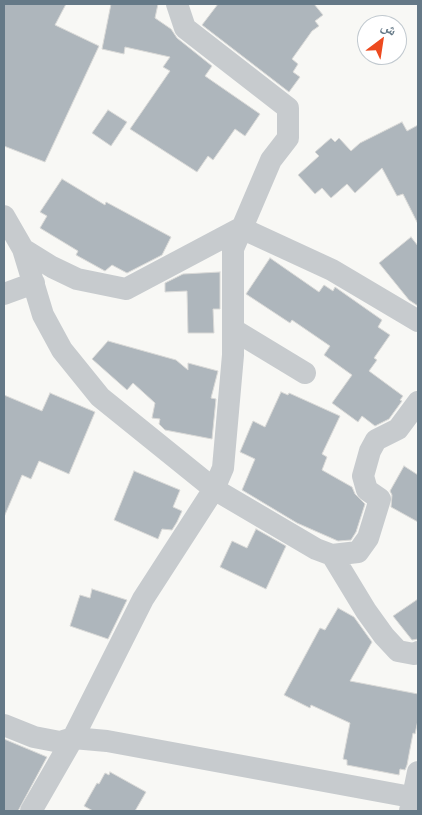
<!DOCTYPE html>
<html>
<head>
<meta charset="utf-8">
<style>
	body { margin:0 }
	#map { position:relative; width:422px; height:815px; overflow:hidden; background:#f8f8f5; font-family:"Archivo Narrow","Noto Naskh Arabic",sans-serif }
	canvas { display:block }
	.frame { position:absolute; inset:0; border:5px solid #657987; pointer-events:none }
	.north { position:absolute; left:357px; top:15px; width:50px; height:50px; box-sizing:border-box; background:#fff; border:1px solid #c1c9cf; border-radius:50%; rotate:31deg; font-size:14px; font-weight:700; line-height:20px; text-align:center; color:#657987 }
	.north::after { content:''; display:block; margin:auto; width:18px; height:22px; background:#ed4a1f; clip-path:polygon(50% 0,100% 100%,50% 72%,0 100%) }
</style>
</head>
<body>
<div id="map">
<canvas width="422" height="815"></canvas>
<div class="frame"></div>
<div class="north">ش</div>
</div>
<script>
const ctx = document.querySelector('canvas').getContext('2d');
ctx.lineJoin = 'round';
function paint(path, color) { ctx.fillStyle = color; ctx.fill(path, 'evenodd'); }
const shape = rows => new Path2D(rows.map(r => 'M' + r).join(''));
function stroke(path, color, width, dash) { ctx.strokeStyle = color; ctx.lineWidth = width; ctx.lineCap = dash ? 'butt' : 'round'; ctx.setLineDash(dash || []); ctx.stroke(path); }
const building = shape([
	[4,4,66,4,55,25,99,46,45,162,4,146,4,4],
	[111,4,158,4,155,18,171,29,177,38,212,66,205,76,260,114,245,136,235,129,213,160,208,156,197,172,130,129,170,71,163,67,170,57,125,47,124,54,102,49,111,4],
	[218,4,314,4,323,15,315,21,319,26,312,31,292,59,298,64,293,72,300,77,289,92,202,25,218,4],
	[108,110,127,122,111,146,92,133,108,110],
	[402,122,407,131,418,125,418,224,403,194,397,196,382,168,355,193,347,184,331,198,322,188,315,194,298,175,319,156,315,152,331,138,335,142,339,138,351,151,360,143,402,122],
	[62,179,105,205,106,202,171,237,162,255,127,273,112,265,105,271,76,255,78,251,40,228,47,216,40,212,62,179],
	[411,237,418,246,418,306,409,300,379,263,411,237],
	[270,258,319,292,324,285,333,291,335,287,382,320,378,327,390,335,374,358,377,360,369,371,403,396,400,400,402,401,389,419,375,426,362,416,358,422,332,403,352,375,324,355,330,346,292,320,290,323,246,294,270,258],
	[220,272,220,309,213,309,214,333,188,333,187,291,165,292,165,283,183,274,220,272],
	[108,341,176,360,188,370,188,363,218,371,211,398,216,399,212,439,165,430,159,424,160,419,152,418,155,403,133,383,127,390,92,359,108,341],
	[281,392,288,395,289,393,340,416,322,454,327,457,322,470,352,487,355,494,365,504,356,532,351,540,338,541,297,523,242,490,255,459,240,452,253,421,265,427,281,392],
	[50,393,95,412,69,474,39,461,31,479,22,475,4,517,4,395,42,411,50,393],
	[404,466,418,475,418,522,391,507,392,495,390,491,404,466],
	[134,471,180,490,173,507,182,511,177,522,172,530,162,529,158,539,114,520,134,471],
	[256,529,286,546,266,589,220,567,232,541,247,548,256,529],
	[92,589,127,600,108,639,70,626,80,595,90,598,92,589],
	[418,599,418,639,412,640,393,616,418,599],
	[338,608,354,617,372,642,350,681,418,694,418,720,415,734,413,733,407,765,405,770,400,769,399,775,347,765,347,760,343,759,350,723,311,705,310,708,284,695,320,628,325,630,338,608],
	[4,739,47,757,18,811,4,811,4,739],
	[110,772,146,792,135,811,93,811,84,806,97,783,99,784,105,773,109,775,110,772]
]);
paint(building, '#aeb6bc');
stroke(building, '#d9d9d7', 1);
stroke(shape([
	[4,216,23,249,43,315,62,350,100,397,214,489,316,549,332,555,366,611,384,636,398,651,414,654,418,652],
	[241,228,332,270,418,321],
	[23,249,52,267,77,279,126,289,241,228],
	[4,294,34,283],
	[234,330,305,373],
	[332,555,358,552,368,538,380,499,367,490,363,476,370,451,376,440,398,429,418,402],
	[4,725,34,737,60,742,73,738,107,741,411,797],
	[31,811,73,738,143,599,214,489,223,468,233,355,233,249,271,160,288,138,288,108,185,28,177,4],
	[410,811,418,772]
]), '#c7cbce', 22);
</script>
</body>
</html>
